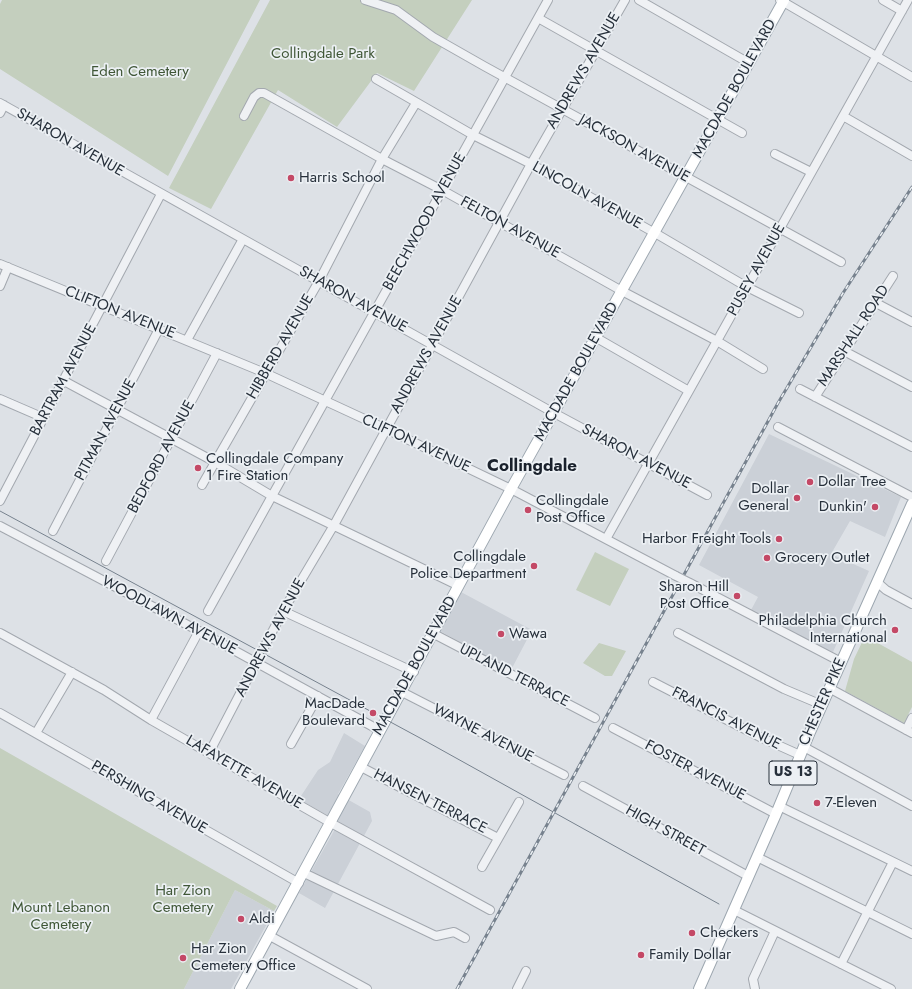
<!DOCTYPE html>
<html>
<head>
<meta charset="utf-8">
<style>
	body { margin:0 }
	canvas { display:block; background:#dde1e6 }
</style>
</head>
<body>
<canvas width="912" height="989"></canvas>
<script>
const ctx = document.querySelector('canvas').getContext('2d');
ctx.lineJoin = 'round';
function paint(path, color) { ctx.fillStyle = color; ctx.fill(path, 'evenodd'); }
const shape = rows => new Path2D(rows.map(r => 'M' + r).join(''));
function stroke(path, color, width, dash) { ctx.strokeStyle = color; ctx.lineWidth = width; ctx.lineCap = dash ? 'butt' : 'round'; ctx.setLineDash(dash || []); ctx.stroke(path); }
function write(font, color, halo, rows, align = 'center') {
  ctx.font = font + ' Jost,sans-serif'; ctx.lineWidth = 3.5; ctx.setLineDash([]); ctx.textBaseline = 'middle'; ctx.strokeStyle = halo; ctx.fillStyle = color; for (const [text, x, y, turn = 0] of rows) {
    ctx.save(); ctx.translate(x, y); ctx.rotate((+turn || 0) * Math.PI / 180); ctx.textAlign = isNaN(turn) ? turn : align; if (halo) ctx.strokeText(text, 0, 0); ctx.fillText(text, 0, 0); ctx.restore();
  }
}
paint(shape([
	[769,434,901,497,885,537,850,521,831,554,869,571,833,652,798,636,751,610,758,597,699,565],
	[461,592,532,630,511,670,440,631],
	[344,733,365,746,338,794,370,812,372,821,325,908,299,893,339,822,299,799,318,770,330,762],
	[235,890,274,911,231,989,184,989]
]), '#cbd0d7');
paint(shape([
	[2,0,260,0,168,176,0,69,0,4],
	[270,0,472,0,414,91,377,73,337,127,278,90,211,209,169,188],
	[595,552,629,569,610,606,576,590],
	[865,636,912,662,912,707,904,723,845,691,854,659],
	[599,643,626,651,612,676,605,676,583,663],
	[0,748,277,906,274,911,235,890,184,989,0,989]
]), '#c4cfbe');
const minor = shape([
	[365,0,396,10,433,37,484,66,841,262],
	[639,0,749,63],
	[780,0,912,77],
	[883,0,902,11],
	[538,18,742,133],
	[376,79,473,135,531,164,655,233,747,287,799,313],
	[0,103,554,413,707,495],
	[0,113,4,105],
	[244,116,254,97,259,93,264,93,382,159,442,190,622,291,717,341,763,369],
	[843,116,912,156],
	[775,154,811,172],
	[0,264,265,373,386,429,511,489,676,576],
	[0,286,8,267],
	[876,303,912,322],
	[595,337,689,391],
	[187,340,243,239],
	[844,351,912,387],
	[64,381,215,462,272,496,459,586],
	[800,389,912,447],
	[815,397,893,276],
	[0,399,44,418],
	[778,427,912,497],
	[202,485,319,281,382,159,416,103],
	[0,501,161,194],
	[0,526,199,631,379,730],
	[53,531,159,329],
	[606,539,908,0],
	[106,561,217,353],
	[877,582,886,590,912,604],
	[690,583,841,662],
	[208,611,548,0],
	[283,611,414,672],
	[0,633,104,690,151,720,331,823,490,910],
	[678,633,784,689,822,705],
	[434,634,595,718],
	[653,682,762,738,800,755],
	[829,688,912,733],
	[402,692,564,775],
	[0,713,299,883],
	[151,720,199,631],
	[613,728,776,814],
	[906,730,912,718],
	[36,733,72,672],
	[291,744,318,696],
	[804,747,912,806],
	[209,753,283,611,334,525,531,164,625,0],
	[361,767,498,838],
	[583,786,748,876],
	[779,806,912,871],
	[757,857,912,934],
	[482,867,519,802],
	[304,873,436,936,454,932,465,938],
	[734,910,891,989],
	[270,936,367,989],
	[841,964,893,862],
	[517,989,526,971],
	[755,989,753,979,775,931]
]);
const major = shape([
	[240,989,511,489,784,0],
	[699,989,776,814,810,732,912,504]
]);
stroke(minor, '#a3a8af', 10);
stroke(major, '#9da7b0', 12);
stroke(minor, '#eff1f4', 8);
stroke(major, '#fff', 10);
stroke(shape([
	[0,511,420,738,719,904]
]), '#77828e', 1);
const rail = shape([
	[457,989,778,403,843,293,912,187]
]);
stroke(rail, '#77828e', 3);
stroke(rail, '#ecf0f4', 1.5, [4.5]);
const minorBridge = shape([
	[676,576,690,583]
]);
stroke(minorBridge, '#a3a8af', 10, []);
stroke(minorBridge, '#eff1f4', 8);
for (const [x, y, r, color] of [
	[291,178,4,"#c44966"],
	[198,468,4,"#c44966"],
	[810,482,4,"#c44966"],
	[797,498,4,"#c44966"],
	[875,507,4,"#c44966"],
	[528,510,4,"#c44966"],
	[779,539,4,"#c44966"],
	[767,558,4,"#c44966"],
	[534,566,4,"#c44966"],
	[737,596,4,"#c44966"],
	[895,630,4,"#c44966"],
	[501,634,4,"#c44966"],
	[373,713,4,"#c44966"],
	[817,803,4,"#c44966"],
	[241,919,4,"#c44966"],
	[692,933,4,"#c44966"],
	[641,955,4,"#c44966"],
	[183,958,4,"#c44966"]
]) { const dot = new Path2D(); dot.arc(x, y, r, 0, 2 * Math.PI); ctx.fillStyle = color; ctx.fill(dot); stroke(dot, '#ecf0f4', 1.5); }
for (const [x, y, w] of [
	[793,773,48]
]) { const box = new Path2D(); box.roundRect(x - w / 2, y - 12, w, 24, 3); ctx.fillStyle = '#ecf0f4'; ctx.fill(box); stroke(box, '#27303b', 1); }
write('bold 14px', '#27303b', null, [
	["US 13",793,773]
]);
write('15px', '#3f5636', '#ecf0f4', [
	["Collingdale Park",323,54],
	["Eden Cemetery",140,72],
	["Har Zion",183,891],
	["Cemetery",183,908],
	["Mount Lebanon",61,908],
	["Cemetery",61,925]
]);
write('15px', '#27303b', '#ecf0f4', [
	["ANDREWS AVENUE",584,71,-60],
	["MACDADE BOULEVARD",735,89,-61],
	["SHARON AVENUE",70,143,30],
	["JACKSON AVENUE",634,149,29],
	["LINCOLN AVENUE",587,196,29],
	["BEECHWOOD AVENUE",425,222,-61],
	["FELTON AVENUE",510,228,29],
	["PUSEY AVENUE",757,270,-61],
	["SHARON AVENUE",353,300,29],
	["CLIFTON AVENUE",120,313,22],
	["MARSHALL ROAD",854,336,-57],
	["HIBBERD AVENUE",281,347,-60],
	["ANDREWS AVENUE",427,355,-61],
	["MACDADE BOULEVARD",577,372,-61],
	["BARTRAM AVENUE",64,380,-62],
	["PITMAN AVENUE",106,430,-62],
	["CLIFTON AVENUE",416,444,25],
	["BEDFORD AVENUE",162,457,-62],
	["SHARON AVENUE",636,457,28],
	["WOODLAWN AVENUE",169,616,28],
	["ANDREWS AVENUE",271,638,-62],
	["MACDADE BOULEVARD",415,666,-61],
	["UPLAND TERRACE",514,676,27],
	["CHESTER PIKE",823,702,-66],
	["FRANCIS AVENUE",726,719,27],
	["WAYNE AVENUE",483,734,27],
	["FOSTER AVENUE",695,771,28],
	["LAFAYETTE AVENUE",244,773,30],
	["PERSHING AVENUE",149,798,30],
	["HANSEN TERRACE",430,802,27],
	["HIGH STREET",665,831,29]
]);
write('15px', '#27303b', '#ecf0f4', [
	["Harris School",299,178],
	["Collingdale Company",206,459],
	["1 Fire Station",206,476],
	["Dollar Tree",818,482],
	["Dollar",789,489,"right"],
	["General",789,506,"right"],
	["Collingdale",536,501],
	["Post Office",536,518],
	["Dunkin'",867,507,"right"],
	["Harbor Freight Tools",771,539,"right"],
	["Collingdale",526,557,"right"],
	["Police Department",526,574,"right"],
	["Grocery Outlet",775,558],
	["Sharon Hill",729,587,"right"],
	["Post Office",729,604,"right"],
	["Philadelphia Church",887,621,"right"],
	["International",887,638,"right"],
	["Wawa",509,634],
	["MacDade",365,704,"right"],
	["Boulevard",365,721,"right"],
	["7-Eleven",825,803],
	["Aldi",249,919],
	["Checkers",700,933],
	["Har Zion",191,949],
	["Cemetery Office",191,966],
	["Family Dollar",649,955]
], 'left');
write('bold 17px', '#1a212c', '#ecf0f4', [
	["Collingdale",532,467]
]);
</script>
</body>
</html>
